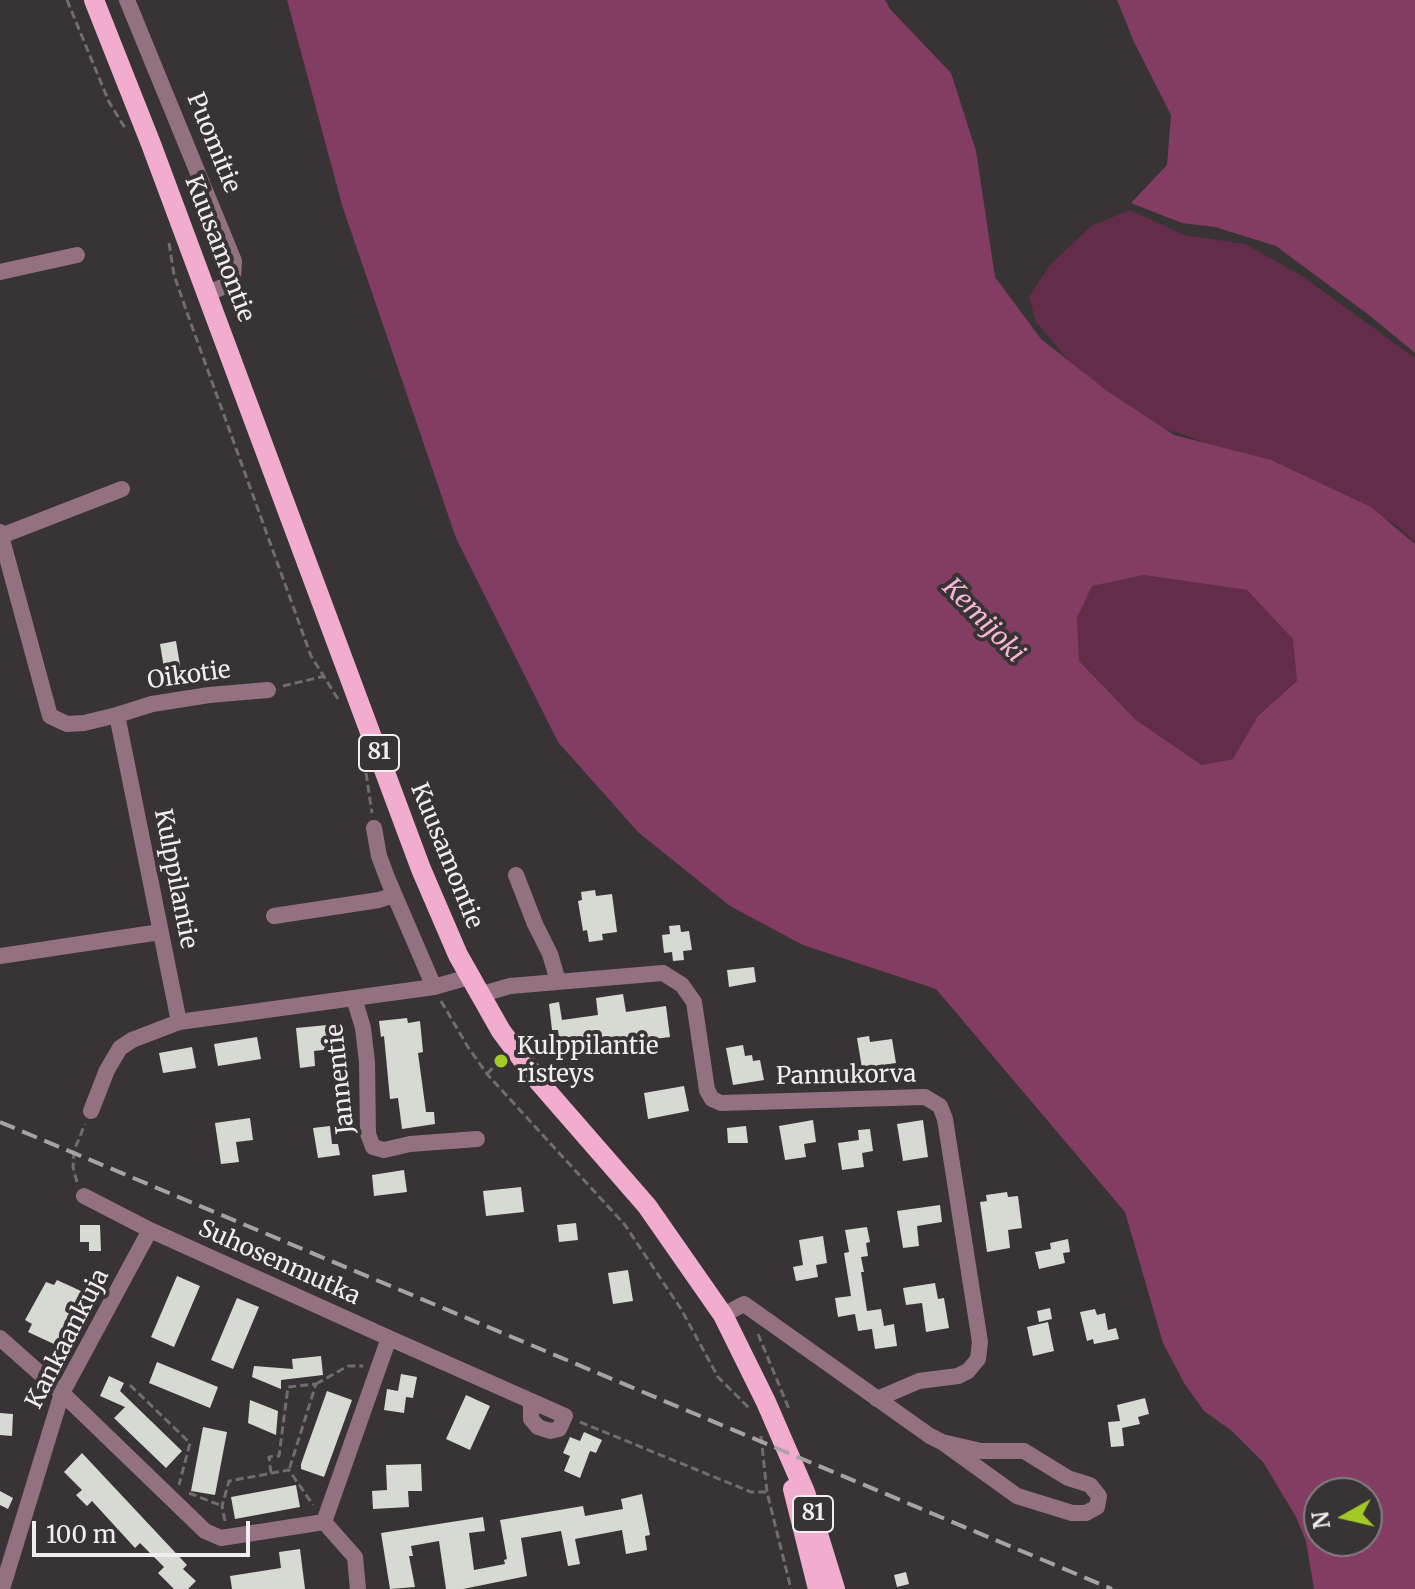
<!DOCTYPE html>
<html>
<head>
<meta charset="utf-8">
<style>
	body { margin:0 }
	#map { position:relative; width:1415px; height:1589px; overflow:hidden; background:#383335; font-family:Merriweather,serif }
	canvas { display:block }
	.north { position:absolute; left:1303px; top:1477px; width:80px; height:80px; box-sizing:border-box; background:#383335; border:2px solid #827e80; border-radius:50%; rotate:262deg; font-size:22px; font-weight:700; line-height:32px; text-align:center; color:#f2eef0 }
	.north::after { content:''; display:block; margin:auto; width:28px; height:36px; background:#a3c927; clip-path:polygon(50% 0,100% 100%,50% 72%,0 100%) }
	.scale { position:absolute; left:32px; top:1521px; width:218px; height:36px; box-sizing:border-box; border:4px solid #f2eef0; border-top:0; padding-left:10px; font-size:24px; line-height:28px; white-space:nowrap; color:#f2eef0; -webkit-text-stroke:6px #383335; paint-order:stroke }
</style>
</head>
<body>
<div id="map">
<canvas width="1415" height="1589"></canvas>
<div class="north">N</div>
<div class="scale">100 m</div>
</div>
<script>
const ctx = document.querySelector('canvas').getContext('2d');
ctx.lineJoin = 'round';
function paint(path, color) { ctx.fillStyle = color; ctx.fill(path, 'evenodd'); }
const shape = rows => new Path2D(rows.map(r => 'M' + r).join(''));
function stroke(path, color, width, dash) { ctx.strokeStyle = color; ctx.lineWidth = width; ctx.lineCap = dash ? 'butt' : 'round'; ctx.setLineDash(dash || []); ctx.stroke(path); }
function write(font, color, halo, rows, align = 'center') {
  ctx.font = font + ' Merriweather,serif'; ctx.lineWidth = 8; ctx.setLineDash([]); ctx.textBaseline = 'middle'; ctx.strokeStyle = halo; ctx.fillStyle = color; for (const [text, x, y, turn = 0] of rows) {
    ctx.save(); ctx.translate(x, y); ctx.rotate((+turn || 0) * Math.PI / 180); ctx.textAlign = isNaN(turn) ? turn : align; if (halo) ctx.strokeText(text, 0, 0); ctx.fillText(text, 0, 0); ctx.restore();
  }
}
paint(shape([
	[1130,210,1184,235,1245,244,1302,276,1415,358,1415,542,1396,525,1330,488,1178,433,1129,419,1104,402,1036,322,1029,297,1049,266,1091,226],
	[1144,575,1247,590,1294,639,1297,681,1258,716,1233,759,1203,765,1136,720,1079,661,1077,618,1092,586]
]), '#632d4a');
paint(shape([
	[287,0,885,0,890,9,951,73,976,151,995,277,1041,339,1107,391,1174,435,1271,460,1371,507,1415,544,1415,1589,1314,1589,1306,1541,1296,1517,1263,1462,1232,1431,1204,1411,1184,1383,1163,1343,1125,1212,936,989,803,945,730,906,638,832,558,742,456,538,342,205],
	[1144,575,1247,590,1293,639,1297,681,1258,716,1233,759,1202,765,1136,720,1079,661,1077,618,1092,586],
	[1367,1493,1367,1541,1319,1541,1319,1493],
	[1117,0,1415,0,1415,353,1369,315,1276,246,1215,227,1182,223,1131,203,1167,165,1171,115,1134,42]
]), '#833d62');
paint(shape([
	[176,641,181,671,165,674,160,644],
	[595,890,596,896,612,894,617,932,602,934,603,940,589,942,587,930,583,931,578,901,582,900,581,892],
	[680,925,681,932,689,931,692,950,683,951,684,960,673,961,672,952,664,953,662,935,670,934,669,926],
	[754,967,756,982,729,987,727,970],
	[623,994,626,1012,666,1006,670,1037,561,1051,558,1030,552,1030,549,1004,559,1002,562,1020,598,1015,596,998],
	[407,1018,408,1023,420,1021,423,1052,418,1053,426,1112,434,1112,435,1124,402,1129,398,1098,390,1099,384,1036,381,1037,379,1021],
	[338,1024,341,1048,314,1051,315,1066,300,1068,296,1028],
	[869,1036,870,1042,892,1039,896,1063,862,1068,857,1038],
	[257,1037,261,1059,218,1066,214,1044],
	[743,1045,745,1056,752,1055,753,1061,760,1060,764,1080,733,1085,726,1048],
	[192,1047,196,1068,163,1073,159,1053],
	[684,1086,689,1111,648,1119,644,1093],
	[250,1118,253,1140,236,1142,239,1162,221,1164,215,1123],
	[813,1120,816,1142,804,1144,806,1157,785,1160,779,1126],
	[923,1120,928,1157,903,1161,897,1124],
	[330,1126,332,1144,338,1144,340,1155,318,1158,313,1128],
	[746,1126,748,1143,728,1143,727,1128],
	[870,1129,873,1151,862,1153,864,1167,842,1170,838,1143,859,1140,858,1130],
	[404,1170,407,1192,374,1196,372,1175],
	[521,1187,524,1212,486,1216,483,1191],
	[1007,1192,1008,1197,1018,1196,1022,1228,1008,1230,1010,1248,987,1252,980,1202,987,1201,986,1195],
	[940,1205,942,1222,917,1226,919,1246,903,1248,897,1211],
	[576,1223,578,1240,559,1242,557,1225],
	[80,1225,100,1225,101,1251,89,1251,89,1242,80,1242],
	[867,1227,870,1242,866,1243,868,1256,861,1257,864,1272,861,1272,867,1311,881,1309,884,1326,894,1324,897,1346,875,1349,872,1329,858,1331,855,1314,838,1317,835,1298,851,1296,844,1253,849,1252,845,1230],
	[823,1236,827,1263,816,1265,818,1277,796,1281,793,1267,803,1265,799,1240],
	[1068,1239,1070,1252,1063,1253,1065,1263,1039,1269,1035,1252,1051,1249,1050,1243],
	[628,1270,633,1301,613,1304,608,1273],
	[177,1276,200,1286,174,1347,151,1337],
	[57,1280,81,1291,56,1345,28,1332,32,1324,25,1320,46,1282,54,1285],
	[935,1283,938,1299,944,1298,949,1328,926,1332,922,1303,906,1305,903,1288],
	[237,1298,259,1307,233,1369,211,1360],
	[1050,1308,1052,1319,1039,1322,1037,1311],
	[1095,1309,1097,1315,1105,1313,1108,1330,1116,1328,1119,1339,1094,1344,1093,1339,1087,1341,1080,1312],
	[1048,1322,1054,1351,1033,1356,1027,1327],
	[321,1356,323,1375,281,1380,281,1389,252,1377,254,1366,293,1369,292,1359],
	[157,1362,218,1387,210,1408,149,1383],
	[401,1374,417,1377,413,1398,406,1397,404,1413,384,1410,387,1389,398,1391],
	[109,1376,124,1383,120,1391,182,1451,166,1468,114,1418,125,1407,100,1396],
	[327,1391,352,1400,324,1477,301,1469,301,1464],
	[466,1395,490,1406,470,1450,446,1439],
	[1145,1398,1149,1414,1138,1417,1140,1424,1122,1428,1124,1446,1111,1447,1108,1422,1120,1421,1117,1405],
	[250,1400,278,1411,276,1435,248,1423],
	[0,1413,13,1414,12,1436,0,1435],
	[203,1427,227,1432,215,1495,191,1491],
	[584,1432,602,1440,596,1453,590,1451,580,1478,564,1471,570,1456,563,1453,570,1437,580,1441],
	[82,1453,187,1565,183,1569,196,1581,188,1589,174,1589,158,1573,164,1567,140,1543,135,1548,92,1501,87,1506,76,1495,82,1490,64,1472],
	[421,1464,422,1491,408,1491,409,1507,373,1509,372,1491,387,1490,386,1465],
	[296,1485,300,1507,235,1519,231,1497],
	[0,1491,13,1498,8,1509,0,1505],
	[642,1494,650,1535,645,1536,647,1550,626,1554,622,1530,575,1539,580,1564,568,1566,561,1531,521,1538,527,1576,463,1589,446,1589,439,1541,411,1546,413,1556,409,1556,415,1587,390,1589,381,1533,483,1517,485,1531,469,1533,474,1570,505,1564,504,1560,507,1559,500,1520,583,1506,585,1516,623,1509,621,1499],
	[300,1549,305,1589,232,1589,230,1576,281,1568,279,1552],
	[906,1572,909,1584,897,1587,894,1575]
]), '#d7d9d3');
stroke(shape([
	[67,0,109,102,125,128],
	[169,243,174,275,190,321,311,656,338,699],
	[283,686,325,676],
	[366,773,372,813],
	[441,1001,468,1047,487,1074,625,1225,681,1309,718,1377,751,1410],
	[487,1074,500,1060],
	[77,1182,73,1167,74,1151,85,1124],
	[758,1334,789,1409],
	[316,1384,348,1366,363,1366],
	[130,1385,190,1443,179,1485],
	[580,1422,751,1492,767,1492],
	[761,1436,767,1492,791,1589],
	[271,1473,269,1457,279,1456,288,1387,316,1384,289,1470],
	[189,1493,222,1506],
	[225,1521,222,1506,229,1481,289,1470,313,1505]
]), '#716d6f', 3, [8, 4]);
stroke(shape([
	[127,0,234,261,233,278,225,286,208,293],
	[0,272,77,255],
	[0,532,50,716,67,724,84,723,117,715,179,1022],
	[1,536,122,489],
	[117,715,152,704,209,695,268,690],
	[374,828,379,856,388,880,434,987],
	[516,875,535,924,550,954,558,981],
	[274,916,379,900,394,895],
	[0,956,160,932],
	[479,995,510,986,663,973,682,985,694,1002,707,1090,712,1099,721,1103,925,1097,940,1106,945,1119,980,1342,978,1359,968,1371,958,1376,919,1381,877,1399],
	[354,998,363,1028,367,1062,368,1134,373,1147,384,1150,410,1144,477,1139],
	[91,1111,107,1070,120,1048,132,1040,179,1022,434,987,469,977],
	[723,1315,744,1304,930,1436,942,1442,981,1451,1024,1451,1068,1478,1090,1485,1099,1496,1097,1507,1086,1513,1072,1513,1017,1496,942,1442],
	[0,1338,62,1393,205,1531,221,1538,324,1522,389,1338,150,1230],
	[389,1338,565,1416,559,1429,550,1431,538,1427,531,1419,531,1401],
	[324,1522,355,1557,358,1589],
	[2,1589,62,1393,150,1230,84,1196]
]), '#947181', 16);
stroke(shape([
	[94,0,151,144,421,869,458,955,501,1031,539,1082,647,1206,723,1315,766,1402,805,1492,835,1589],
	[793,1489,818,1589]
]), '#f2acce', 20);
stroke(shape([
	[0,1122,1112,1589]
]), '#a7a3a5', 4, [16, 8]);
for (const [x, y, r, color] of [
	[501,1061,8,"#a3c927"]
]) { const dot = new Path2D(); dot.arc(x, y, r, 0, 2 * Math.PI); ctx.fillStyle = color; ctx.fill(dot); stroke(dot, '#383335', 3); }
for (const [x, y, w] of [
	[379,753,40],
	[813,1514,40]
]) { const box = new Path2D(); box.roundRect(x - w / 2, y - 18, w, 36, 6); ctx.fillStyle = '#383335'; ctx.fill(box); stroke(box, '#f2eef0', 2); }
write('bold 22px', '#f2eef0', null, [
	["81",379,753],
	["81",813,1514]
]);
write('24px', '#f2eef0', '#383335', [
	["Puomitie",213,143,68],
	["Kuusamontie",219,249,69],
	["Oikotie",189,676,-8],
	["Kuusamontie",446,856,68],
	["Kulppilantie",175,879,79],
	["Pannukorva",846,1076,-1],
	["Jannentie",341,1079,-96],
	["Suhosenmutka",279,1263,24],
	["Kankaankuja",68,1339,-63]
]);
write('24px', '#f2eef0', '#383335', [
	["Kulppilantie",517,1047],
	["risteys",517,1075]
], 'left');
write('italic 26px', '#f5b5d3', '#383335', [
	["Kemijoki",983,621,46]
]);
</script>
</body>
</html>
